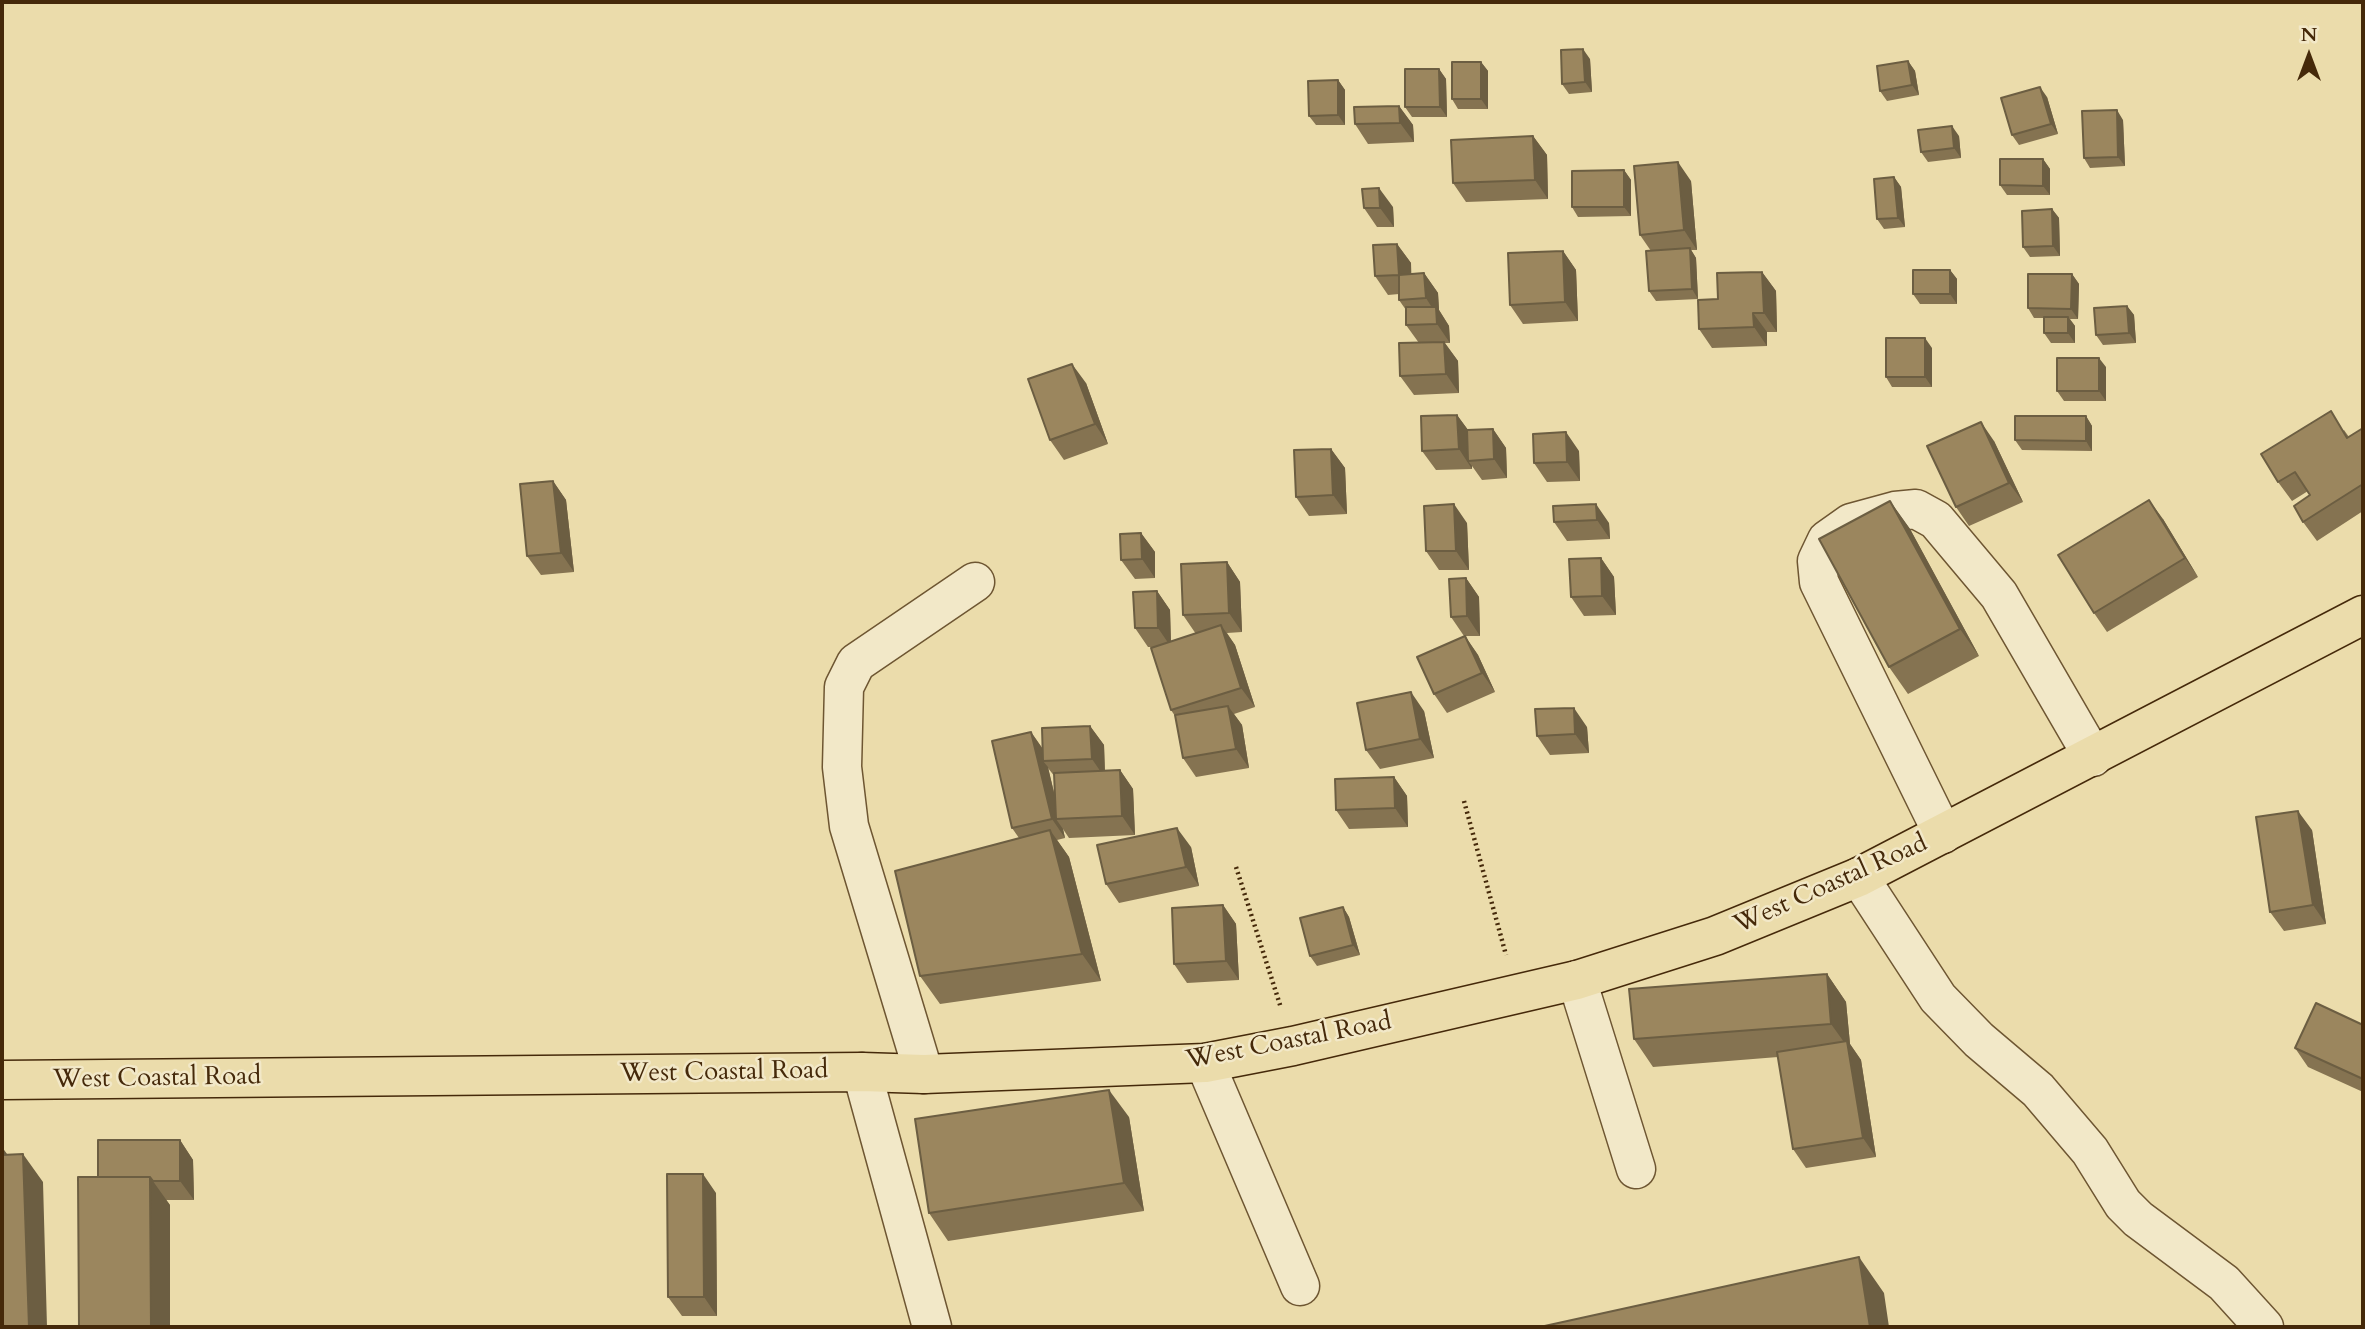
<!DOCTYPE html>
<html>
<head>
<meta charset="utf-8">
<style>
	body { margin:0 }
	#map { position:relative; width:2365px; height:1329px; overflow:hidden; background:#ebdcab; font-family:Cardo,serif }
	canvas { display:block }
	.frame { position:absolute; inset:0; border:4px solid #45290a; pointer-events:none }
	.north { position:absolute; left:2274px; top:21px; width:70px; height:70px; -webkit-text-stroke:5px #f2e8c8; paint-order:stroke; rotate:0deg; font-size:19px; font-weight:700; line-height:28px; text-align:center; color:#45290a }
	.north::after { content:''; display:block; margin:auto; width:24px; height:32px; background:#45290a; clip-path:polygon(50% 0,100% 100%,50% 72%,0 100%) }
</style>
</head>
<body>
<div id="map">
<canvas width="2365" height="1329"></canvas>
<div class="frame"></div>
<div class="north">N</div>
</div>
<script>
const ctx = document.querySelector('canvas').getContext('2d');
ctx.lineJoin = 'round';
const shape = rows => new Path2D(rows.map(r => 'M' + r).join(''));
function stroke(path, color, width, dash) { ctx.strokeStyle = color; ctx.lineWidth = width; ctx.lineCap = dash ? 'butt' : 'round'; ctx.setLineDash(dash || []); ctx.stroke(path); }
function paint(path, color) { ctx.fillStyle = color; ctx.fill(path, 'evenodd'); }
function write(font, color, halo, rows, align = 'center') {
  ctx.font = font + ' Cardo,serif'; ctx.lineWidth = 5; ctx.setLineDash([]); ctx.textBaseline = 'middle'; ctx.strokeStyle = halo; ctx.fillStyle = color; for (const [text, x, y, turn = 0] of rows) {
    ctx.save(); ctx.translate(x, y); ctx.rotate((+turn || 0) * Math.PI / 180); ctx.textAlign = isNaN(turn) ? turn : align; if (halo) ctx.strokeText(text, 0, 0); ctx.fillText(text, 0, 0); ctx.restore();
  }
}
const minor = shape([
	[1943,834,1819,582,1817,561,1827,540,1851,523,1895,511,1916,509,1936,520,1999,595,2093,757],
	[1859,877,1938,998,1979,1040,2038,1090,2090,1151,2123,1204,2138,1219,2224,1283,2264,1327],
	[1577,980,1636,1169],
	[1205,1063,1300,1286],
	[862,1072,932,1327],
	[924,1074,849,826,842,767,844,687,856,663,975,582]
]);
const major = shape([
	[2,1080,862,1072,924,1074,1205,1063,1293,1046,1577,980,1715,936,1859,877,2363,615]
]);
stroke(minor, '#6e5632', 41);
stroke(major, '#45290a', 41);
stroke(shape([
	[1464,801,1506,955],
	[1236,867,1281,1008]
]), '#45290a', 4.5, [2, 3.5]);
stroke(minor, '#f2e8c8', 38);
stroke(major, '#ebdcab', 38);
paint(shape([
	[1590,59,1592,92,1569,94,1562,84],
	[1908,61,1915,71,1919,95,1887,101,1880,91],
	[1481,62,1488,71,1488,109,1458,109,1452,99],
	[1439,69,1446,79,1447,117,1412,117,1405,107],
	[1338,80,1345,90,1345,125,1316,125,1309,116],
	[2047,97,2058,134,2019,145,2012,135],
	[1399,106,1413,125,1414,142,1368,144,1355,124],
	[2123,120,2125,166,2090,168,2084,158],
	[1533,136,1547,155,1548,199,1466,202,1453,183],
	[1959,136,1961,158,1928,162,1921,152],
	[2043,159,2050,169,2050,195,2007,195,2000,185],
	[1624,170,1631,180,1631,216,1578,217,1572,207],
	[1894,177,1901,187,1905,227,1884,229,1877,219],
	[1691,181,1697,250,1691,250,1696,258,1698,299,1656,301,1649,291,1651,251,1640,235],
	[1393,207,1394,227,1377,227,1364,208],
	[2052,209,2059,218,2060,256,2030,257,2023,247],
	[1397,244,1411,263,1411,274,1424,273,1438,293,1439,310,1449,326,1450,343,1445,343,1458,361,1459,393,1414,395,1400,376,1419,343,1406,325,1406,310,1399,300,1399,294,1388,295,1375,276],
	[1563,251,1576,270,1578,321,1523,324,1510,305],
	[1950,270,1957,279,1957,304,1920,304,1913,294],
	[1762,272,1776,291,1777,332,1767,332,1767,346,1712,348,1699,329,1718,299],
	[2072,274,2079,284,2078,319,2070,319,2075,326,2075,343,2051,343,2044,333,2044,318,2034,318,2028,308],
	[2127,306,2134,315,2136,343,2103,345,2096,335],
	[1932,348,1932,387,1892,387,1886,377],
	[2106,367,2106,401,2064,401,2057,391],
	[1086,383,1108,444,1064,460,1050,440],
	[1457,415,1468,430,1493,429,1506,448,1507,478,1482,480,1472,466,1472,469,1436,470,1422,451],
	[2086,416,2092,426,2092,451,2022,450,2015,440],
	[2363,428,2363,511,2317,541,2303,522,2310,495,2308,491,2292,501,2278,482,2344,430,2349,437],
	[1994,441,2023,502,1969,526,1956,507],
	[1331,449,1345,468,1347,514,1309,516,1296,497],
	[1579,451,1580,481,1547,482,1534,463],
	[553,481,566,500,574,572,541,575,527,556],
	[1890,501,1910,529,1979,656,1908,694,1889,667],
	[1553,506,1609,523,1610,539,1567,541,1554,522],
	[2163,519,2198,577,2107,632,2094,613],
	[1467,523,1469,570,1439,570,1426,551],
	[1141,533,1155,552,1155,578,1135,579,1121,560],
	[1601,558,1614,577,1616,615,1584,616,1571,597],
	[1227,562,1240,582,1242,632,1227,633,1235,645,1255,707,1234,714,1242,725,1249,768,1196,777,1183,758,1175,716,1171,710,1152,647,1148,647,1135,628,1157,591,1170,610,1171,641,1196,634,1183,615],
	[1466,578,1479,597,1480,636,1465,636,1478,655,1495,692,1447,713,1434,694,1464,636,1451,617],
	[1424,711,1434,758,1380,769,1366,750],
	[1090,726,1104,745,1105,771,1120,770,1133,789,1135,835,1069,838,1063,829,1065,838,1057,840,1069,857,1101,981,940,1004,920,976,1019,838,1012,828,1031,732,1043,749],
	[1048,768,1055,777,1055,796],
	[1587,727,1589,753,1550,755,1537,736],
	[1394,777,1407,796,1408,827,1349,829,1336,810],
	[2312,830,2326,924,2284,931,2270,912],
	[1191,847,1199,886,1119,903,1106,884],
	[1223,905,1236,924,1239,980,1187,983,1174,964],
	[1343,907,1349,917,1360,955,1317,966,1310,956],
	[1827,974,1846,1002,1850,1044,1861,1060,1876,1157,1806,1168,1793,1149,1778,1057,1653,1067,1634,1039],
	[2363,1025,2363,1092,2308,1067,2295,1048],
	[1129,1117,1144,1211,948,1241,929,1213],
	[180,1140,193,1160,194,1200,166,1200,170,1205,98,1177],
	[716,1193,717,1316,682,1316,668,1297]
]), '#857351');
paint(shape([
	[1583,49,1590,59,1592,92,1585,82],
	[1908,61,1915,71,1919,95,1912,85],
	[1481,62,1488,71,1488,109,1481,99],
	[1439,69,1446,79,1447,117,1440,107],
	[1338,80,1345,90,1345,125,1338,115],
	[2040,87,2047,97,2058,134,2051,124],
	[1399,106,1413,125,1414,142,1400,123],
	[2117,110,2123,120,2125,166,2118,157],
	[1952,126,1959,136,1961,158,1954,148],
	[1533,136,1547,155,1548,199,1535,180],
	[2043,159,2050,169,2050,195,2043,186],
	[1678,162,1691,181,1697,250,1684,230],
	[1624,170,1631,180,1631,216,1624,207],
	[1894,177,1901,187,1905,227,1898,218],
	[1379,188,1393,207,1394,227,1380,208],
	[2052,209,2059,218,2060,256,2053,246],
	[1397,244,1411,263,1412,294,1399,275],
	[1690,248,1696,258,1698,299,1692,289],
	[1563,251,1576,270,1578,321,1565,302],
	[1950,270,1957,279,1957,304,1950,294],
	[1762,272,1776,291,1777,332,1764,313],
	[1424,273,1438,293,1439,310,1449,326,1450,343,1437,324,1436,314,1426,298],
	[2072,274,2079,284,2078,319,2071,309],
	[2127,306,2134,315,2136,343,2129,333],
	[1753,313,1767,332,1767,346,1754,327],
	[2068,317,2075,326,2075,343,2068,333],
	[1925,338,1932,348,1932,387,1925,377],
	[1444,342,1458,361,1459,393,1446,374],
	[2099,358,2106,367,2106,401,2099,391],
	[1072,364,1086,383,1108,444,1095,424],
	[1457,415,1471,434,1468,461,1472,466,1472,469,1459,449],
	[2086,416,2092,426,2092,451,2086,441],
	[1981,422,1994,441,2023,502,2009,483],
	[1493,429,1506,448,1507,478,1494,459],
	[1566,432,1579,451,1580,481,1567,462],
	[1331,449,1345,468,1347,514,1333,495],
	[553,481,566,500,574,572,561,553],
	[2149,500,2163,519,2198,577,2185,558],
	[1890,501,1910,529,1979,656,1960,629],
	[1454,504,1467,523,1469,570,1456,551],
	[1596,504,1609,523,1610,539,1597,520],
	[1141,533,1155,552,1155,578,1142,559],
	[1601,558,1614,577,1616,615,1602,596],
	[1227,562,1240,582,1242,632,1229,613],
	[1466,578,1479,597,1480,636,1467,616],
	[1157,591,1170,610,1171,647,1158,628],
	[1221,625,1235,645,1255,707,1241,688],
	[1465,636,1478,655,1495,692,1482,673],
	[1411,692,1424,711,1434,758,1420,739],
	[1228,706,1242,725,1249,768,1236,749],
	[1574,708,1587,727,1589,753,1575,734],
	[1090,726,1104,745,1105,778,1092,759],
	[1031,732,1044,751,1043,761,1048,767,1060,819,1056,819,1063,829,1065,838,1052,819],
	[1120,770,1133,789,1135,835,1122,816],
	[1394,777,1407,796,1408,827,1395,808],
	[2298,811,2312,830,2326,924,2313,905],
	[1177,828,1191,847,1199,886,1186,867],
	[1050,830,1069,857,1101,981,1082,954],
	[1223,905,1236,924,1239,980,1226,961],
	[1343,907,1349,917,1360,955,1353,945],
	[1827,974,1846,1002,1850,1044,1861,1060,1876,1157,1863,1138,1849,1049,1831,1024],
	[1109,1090,1129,1117,1144,1211,1124,1183],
	[180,1140,193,1160,194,1200,180,1181],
	[2,1147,12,1161,2,1168],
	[23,1154,43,1182,47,1327,29,1327],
	[703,1174,716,1193,717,1316,704,1297],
	[150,1177,170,1205,170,1327,151,1327],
	[1859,1257,1884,1293,1889,1327,1870,1327]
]), '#6c5e42');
const building = shape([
	[1583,49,1585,82,1562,84,1561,50,1583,49],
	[1908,61,1912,85,1880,91,1877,66,1908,61],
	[1452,62,1481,62,1481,99,1452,99,1452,62],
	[1405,69,1439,69,1440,107,1405,107,1405,69],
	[1338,80,1338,115,1309,116,1308,81,1338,80],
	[2040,87,2051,124,2012,135,2001,98,2040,87],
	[1399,106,1400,123,1355,124,1354,107,1399,106],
	[2117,110,2118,157,2084,158,2082,111,2117,110],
	[1952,126,1954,148,1921,152,1918,130,1952,126],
	[1533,136,1535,180,1453,183,1451,140,1533,136],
	[2000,159,2043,159,2043,186,2000,185,2000,159],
	[1678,162,1684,230,1640,235,1634,166,1678,162],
	[1624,170,1624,207,1572,207,1572,171,1624,170],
	[1894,177,1898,218,1877,219,1874,179,1894,177],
	[1379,188,1380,208,1364,208,1362,189,1379,188],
	[2052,209,2053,246,2023,247,2022,211,2052,209],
	[1397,244,1399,275,1375,276,1373,245,1397,244],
	[1690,248,1692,289,1649,291,1646,251,1690,248],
	[1563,251,1565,302,1510,305,1508,253,1563,251],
	[1913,270,1950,270,1950,294,1913,294,1913,270],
	[1762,272,1764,313,1753,313,1754,327,1699,329,1698,300,1718,299,1717,273,1762,272],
	[1424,273,1426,298,1399,300,1399,275,1424,273],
	[2028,274,2072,274,2071,309,2028,308,2028,274],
	[2127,306,2129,333,2096,335,2094,308,2127,306],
	[1406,307,1436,307,1437,324,1406,325,1406,307],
	[2044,317,2068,317,2068,333,2044,333,2044,317],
	[1886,338,1925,338,1925,377,1886,377,1886,338],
	[1444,342,1446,374,1400,376,1399,343,1444,342],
	[2057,358,2099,358,2099,391,2057,391,2057,358],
	[1072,364,1095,424,1050,440,1028,379,1072,364],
	[2331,411,2347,438,2363,428,2363,484,2303,522,2294,506,2310,495,2295,472,2278,482,2261,454,2331,411],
	[1457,415,1459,449,1422,451,1421,416,1457,415],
	[2015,416,2086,416,2086,441,2015,440,2015,416],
	[1981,422,2009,483,1956,507,1927,446,1981,422],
	[1493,429,1494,459,1468,461,1467,430,1493,429],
	[1566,432,1567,462,1534,463,1533,434,1566,432],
	[1331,449,1333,495,1296,497,1294,450,1331,449],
	[553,481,561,553,527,556,520,484,553,481],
	[2149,500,2185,558,2094,613,2058,555,2149,500],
	[1890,501,1960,629,1889,667,1819,539,1890,501],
	[1454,504,1456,551,1426,551,1424,506,1454,504],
	[1596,504,1597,520,1554,522,1553,506,1596,504],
	[1141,533,1142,559,1121,560,1120,534,1141,533],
	[1601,558,1602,596,1571,597,1569,559,1601,558],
	[1227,562,1229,613,1183,615,1181,564,1227,562],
	[1466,578,1467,616,1451,617,1449,579,1466,578],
	[1157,591,1158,628,1135,628,1133,592,1157,591],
	[1221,625,1241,688,1171,710,1151,648,1221,625],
	[1465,636,1482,673,1434,694,1417,657,1465,636],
	[1411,692,1420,739,1366,750,1357,703,1411,692],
	[1228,706,1236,749,1183,758,1175,715,1228,706],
	[1574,708,1575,734,1537,736,1535,709,1574,708],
	[1090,726,1092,759,1043,761,1042,728,1090,726],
	[1031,732,1052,819,1012,828,992,741,1031,732],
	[1120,770,1122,816,1056,819,1054,773,1120,770],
	[1394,777,1395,808,1336,810,1335,779,1394,777],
	[2298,811,2313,905,2270,912,2256,817,2298,811],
	[1177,828,1186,867,1106,884,1097,845,1177,828],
	[1050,830,1082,954,920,976,895,871,1050,830],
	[1223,905,1226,961,1174,964,1172,908,1223,905],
	[1343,907,1353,945,1310,956,1300,918,1343,907],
	[1827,974,1831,1024,1634,1039,1629,989,1827,974],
	[2316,1003,2363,1025,2363,1079,2295,1048,2316,1003],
	[1847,1041,1863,1138,1793,1149,1777,1052,1847,1041],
	[1109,1090,1124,1183,929,1213,915,1119,1109,1090],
	[98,1140,180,1140,180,1181,153,1181,150,1177,98,1177,98,1140],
	[23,1154,29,1327,2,1327,2,1155,23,1154],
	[667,1174,703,1174,704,1297,668,1297,667,1174],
	[78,1177,150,1177,151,1327,79,1327,78,1177],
	[1859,1257,1870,1327,1540,1327,1859,1257]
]);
paint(building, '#9b865e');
stroke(building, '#6c5e42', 2);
write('26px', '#45290a', '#f2e8c8', [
	["West Coastal Road",1831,885,-24],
	["West Coastal Road",1289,1042,-11],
	["West Coastal Road",724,1073,-1],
	["West Coastal Road",157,1079,-1]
]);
</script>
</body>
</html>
